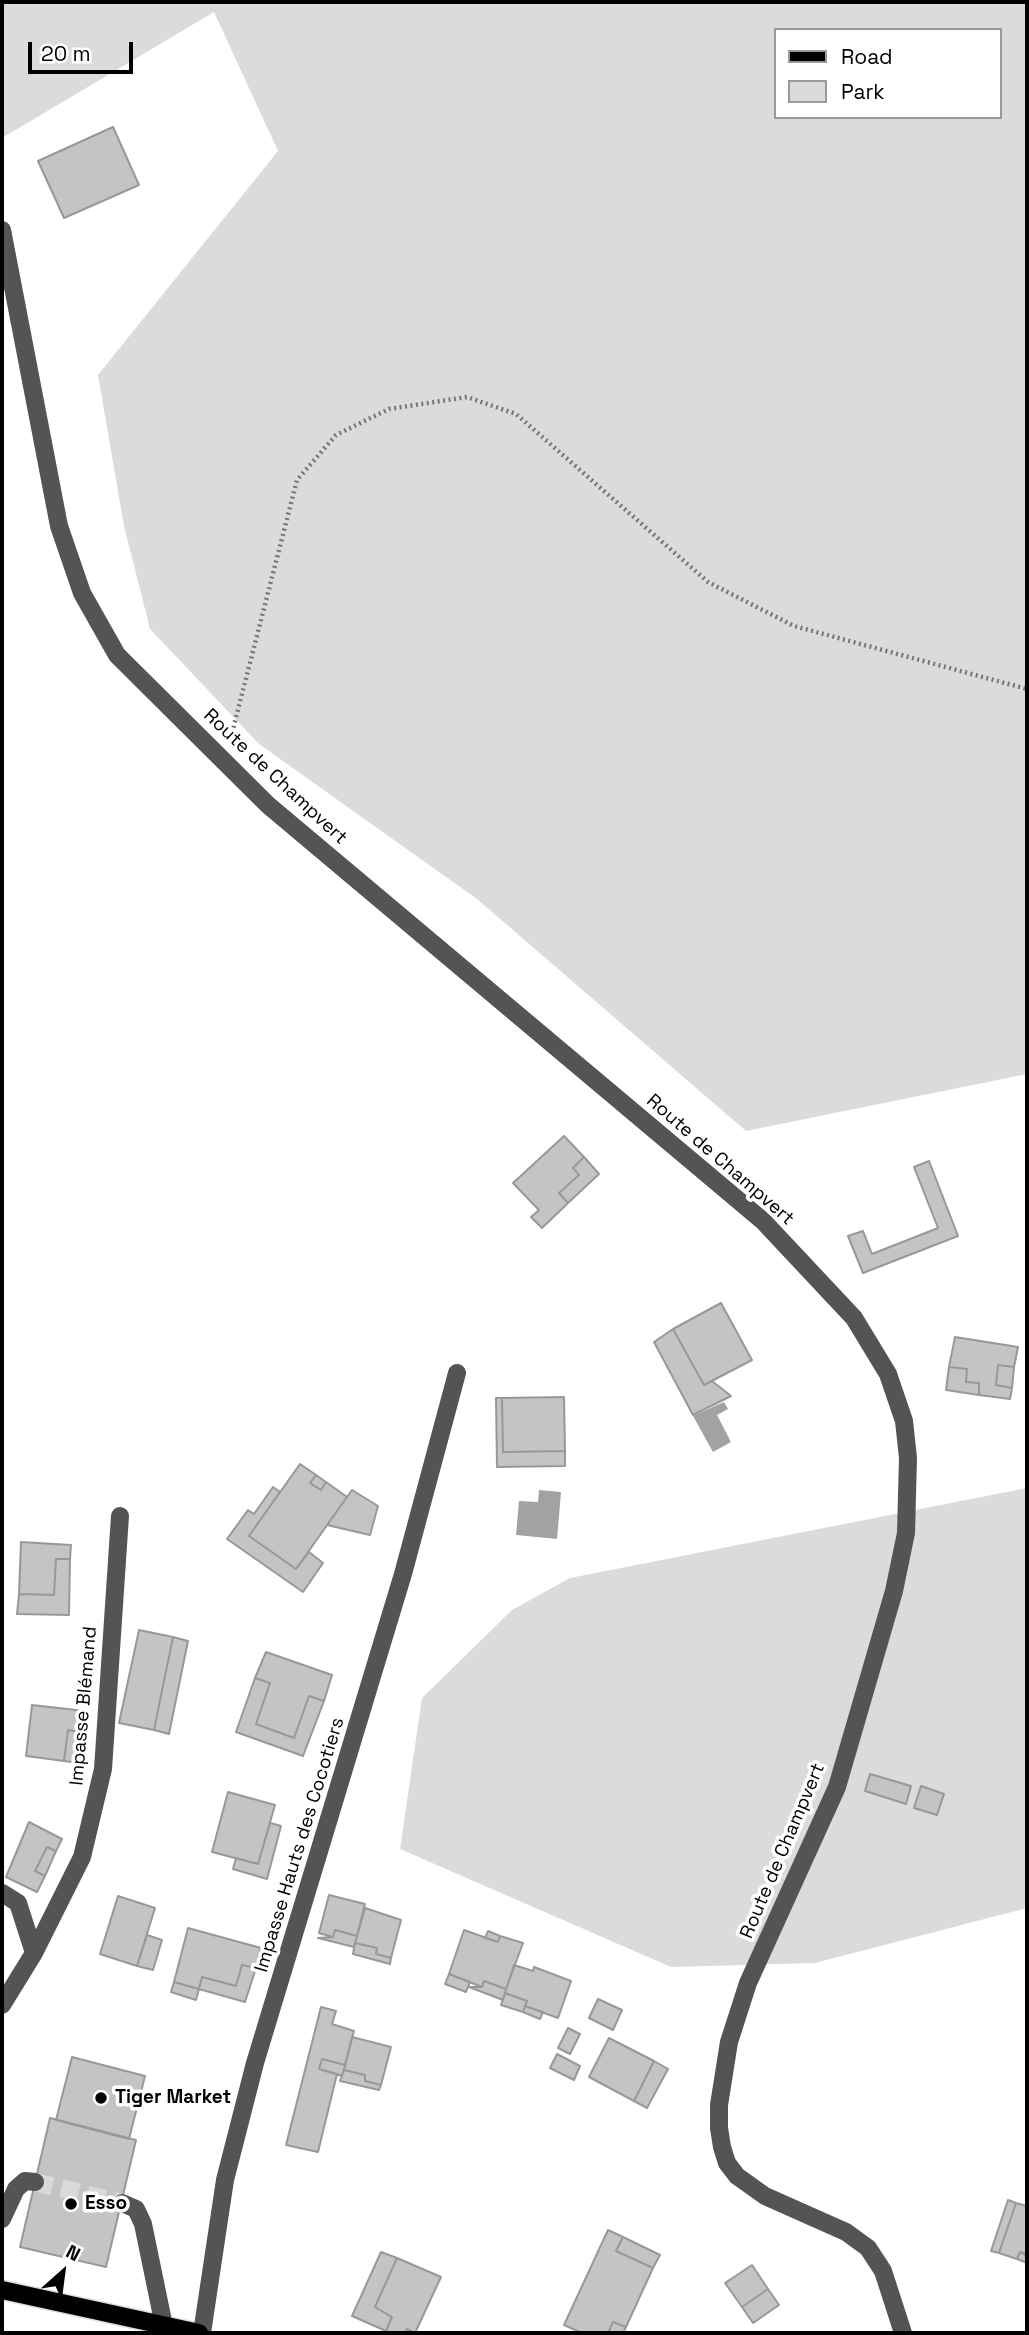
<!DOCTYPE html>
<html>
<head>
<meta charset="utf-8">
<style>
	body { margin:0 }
	#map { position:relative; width:1029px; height:2335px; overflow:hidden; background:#fff; font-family:"Space Grotesk",sans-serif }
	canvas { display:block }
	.frame { position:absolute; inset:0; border:4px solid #000; pointer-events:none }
	.legend { position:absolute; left:774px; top:28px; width:228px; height:91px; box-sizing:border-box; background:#fff; border:2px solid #999; margin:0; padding:9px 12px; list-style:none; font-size:21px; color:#000 }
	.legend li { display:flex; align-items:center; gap:14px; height:35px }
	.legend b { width:35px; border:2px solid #999 }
	.north { position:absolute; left:28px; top:2237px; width:70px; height:70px; -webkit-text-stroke:5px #fff; paint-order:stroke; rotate:28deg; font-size:19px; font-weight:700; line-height:28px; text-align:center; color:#000 }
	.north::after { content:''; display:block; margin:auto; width:24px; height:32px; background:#000; clip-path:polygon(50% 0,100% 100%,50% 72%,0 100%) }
	.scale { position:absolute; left:28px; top:42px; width:105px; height:32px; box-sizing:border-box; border:4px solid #000; border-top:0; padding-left:9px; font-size:21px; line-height:24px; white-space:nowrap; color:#000; -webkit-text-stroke:5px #fff; paint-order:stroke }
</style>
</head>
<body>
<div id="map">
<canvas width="1029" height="2335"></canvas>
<div class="frame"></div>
<ul class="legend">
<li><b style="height:9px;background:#000"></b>Road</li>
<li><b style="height:19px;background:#dbdbdb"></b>Park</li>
</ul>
<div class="north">N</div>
<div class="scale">20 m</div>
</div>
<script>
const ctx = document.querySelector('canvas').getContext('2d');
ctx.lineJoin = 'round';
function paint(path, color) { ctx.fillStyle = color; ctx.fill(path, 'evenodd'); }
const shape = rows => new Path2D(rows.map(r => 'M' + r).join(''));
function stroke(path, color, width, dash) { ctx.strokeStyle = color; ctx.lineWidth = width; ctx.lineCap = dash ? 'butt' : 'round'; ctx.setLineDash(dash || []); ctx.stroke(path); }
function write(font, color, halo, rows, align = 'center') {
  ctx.font = font + ' "Space Grotesk",sans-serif'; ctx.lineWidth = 7; ctx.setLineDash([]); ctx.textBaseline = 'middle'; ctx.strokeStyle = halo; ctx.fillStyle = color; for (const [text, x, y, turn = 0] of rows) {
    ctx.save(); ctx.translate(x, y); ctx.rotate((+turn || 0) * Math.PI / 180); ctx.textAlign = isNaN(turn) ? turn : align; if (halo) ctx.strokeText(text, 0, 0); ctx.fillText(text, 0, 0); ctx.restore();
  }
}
paint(shape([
	[2,2,1027,2,1027,1074,746,1131,477,899,259,744,150,629,124,526,98,375,278,151,214,12,2,138],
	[775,30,999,30,999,117,775,117],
	[1027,1488,1027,1908,815,1963,671,1967,400,1849,422,1698,512,1610,570,1578]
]), '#dbdbdb');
paint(shape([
	[724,1402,728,1409,717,1415,731,1442,713,1452,693,1416],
	[539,1490,561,1492,557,1539,516,1535,519,1501,538,1502]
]), '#a2a2a2');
const building = shape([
	[113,127,139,185,64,218,38,161,113,127],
	[564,1136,584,1157,573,1168,579,1175,559,1193,568,1203,542,1228,531,1217,539,1210,513,1183,564,1136],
	[584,1157,599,1174,568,1203,559,1193,579,1175,573,1168,584,1157],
	[929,1161,958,1236,863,1273,848,1236,863,1231,872,1254,938,1228,914,1167,929,1161],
	[721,1303,752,1360,704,1385,673,1329,721,1303],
	[673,1329,704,1385,712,1381,731,1396,693,1415,654,1342,673,1329],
	[955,1337,1018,1347,1014,1367,998,1365,996,1385,1012,1388,1010,1399,979,1395,979,1383,966,1382,967,1369,949,1367,955,1337],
	[998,1365,1014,1367,1012,1388,996,1385,998,1365],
	[949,1367,967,1369,966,1382,979,1383,979,1395,946,1390,949,1367],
	[564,1397,565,1451,503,1452,502,1398,564,1397],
	[496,1398,502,1398,503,1452,565,1451,565,1466,497,1467,496,1398],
	[300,1464,316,1475,310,1483,321,1490,326,1482,347,1497,296,1569,249,1536,300,1464],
	[316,1475,326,1482,321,1490,310,1483,316,1475],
	[273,1487,280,1492,249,1536,296,1569,309,1552,323,1563,303,1592,227,1539,248,1510,254,1514,273,1487],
	[352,1490,378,1506,370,1535,327,1525,352,1490],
	[21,1542,71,1545,70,1559,56,1559,54,1595,19,1594,21,1542],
	[56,1559,70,1559,69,1615,17,1614,19,1594,54,1595,56,1559],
	[139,1630,173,1637,154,1730,119,1723,139,1630],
	[173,1637,188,1641,169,1734,154,1730,173,1637],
	[266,1652,332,1675,324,1701,309,1696,294,1738,256,1724,270,1683,255,1678,266,1652],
	[255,1678,270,1683,256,1724,294,1738,309,1696,324,1701,303,1756,236,1732,255,1678],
	[32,1705,85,1711,82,1732,68,1730,64,1761,26,1756,32,1705],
	[68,1730,82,1732,78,1763,64,1761,68,1730],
	[870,1774,911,1786,906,1804,865,1791,870,1774],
	[921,1786,944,1794,937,1815,914,1808,921,1786],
	[228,1792,275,1805,258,1864,212,1852,228,1792],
	[29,1822,62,1839,56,1851,47,1847,35,1871,45,1876,37,1892,6,1877,29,1822],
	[270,1823,281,1826,267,1879,233,1869,236,1858,258,1864,270,1823],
	[47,1847,56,1851,45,1876,35,1871,47,1847],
	[329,1895,365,1904,357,1936,335,1930,333,1937,319,1933,329,1895],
	[118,1896,155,1908,137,1966,100,1954,118,1896],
	[365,1908,401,1920,391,1958,376,1954,377,1948,355,1943,365,1908],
	[188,1928,261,1948,256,1968,242,1965,236,1986,202,1977,199,1989,174,1982,188,1928],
	[335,1930,357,1936,354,1947,318,1938,333,1937,335,1930],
	[464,1930,498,1942,500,1936,523,1943,506,1989,484,1981,482,1987,449,1974,464,1930],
	[488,1931,500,1936,498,1942,485,1938,488,1931],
	[147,1935,162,1940,153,1970,137,1966,147,1935],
	[355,1943,377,1948,376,1954,391,1958,390,1964,353,1954,355,1943],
	[242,1965,256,1968,245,2002,199,1989,202,1977,236,1986,242,1965],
	[514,1965,533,1971,534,1967,571,1981,558,2018,525,2006,527,2001,505,1993,514,1965],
	[449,1974,470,1982,466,1992,445,1984,449,1974],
	[484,1981,506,1989,503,2000,469,1987,482,1987,484,1981],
	[174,1982,199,1989,196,2000,171,1992,174,1982],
	[505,1993,527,2001,523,2012,501,2005,505,1993],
	[598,1999,622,2010,613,2030,589,2018,598,1999],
	[525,2006,543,2012,540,2019,523,2012,525,2006],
	[321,2007,336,2011,332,2024,354,2031,345,2065,322,2059,319,2069,337,2074,318,2152,286,2145,321,2007],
	[568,2028,580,2034,570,2054,558,2048,568,2028],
	[352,2037,391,2047,381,2085,365,2081,365,2075,344,2070,352,2037],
	[609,2038,654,2061,634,2101,589,2077,609,2038],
	[557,2054,580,2066,574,2080,550,2068,557,2054],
	[72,2057,145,2076,129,2139,56,2120,72,2057],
	[322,2059,345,2065,342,2076,319,2069,322,2059],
	[654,2061,668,2069,647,2108,634,2101,654,2061],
	[344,2070,365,2075,365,2081,381,2085,379,2090,340,2081,344,2070],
	[50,2118,136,2140,106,2267,20,2247,50,2118],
	[1008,2200,1016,2203,999,2253,991,2251,1008,2200],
	[1016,2203,1027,2206,1027,2254,1020,2252,1017,2259,999,2253,1016,2203],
	[608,2230,623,2237,616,2251,653,2268,626,2327,613,2322,608,2333,582,2333,564,2325,608,2230],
	[623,2237,660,2255,653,2268,616,2251,623,2237],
	[381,2252,397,2258,375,2307,392,2317,386,2331,352,2316,381,2252],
	[1020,2252,1027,2256,1027,2263,1017,2259,1020,2252],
	[397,2258,441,2277,415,2333,407,2329,405,2333,390,2333,386,2331,392,2317,375,2307,397,2258],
	[752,2265,768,2289,742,2307,725,2283,752,2265],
	[768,2289,779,2305,753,2323,742,2307,768,2289],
	[613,2322,626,2327,623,2333,608,2333,613,2322]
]);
paint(building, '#c4c4c4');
stroke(building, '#989898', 2);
stroke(shape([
	[35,2182,122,2203]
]), '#d9d9d9', 18, [18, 9]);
const major = shape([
	[2,2290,199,2333]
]);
stroke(major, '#dbdbdb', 21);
stroke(shape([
	[232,733,297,480,336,435,389,409,467,397,516,414,708,582,794,626,1027,689]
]), '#767676', 4.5, [2, 3.5]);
stroke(shape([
	[2,230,59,526,82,593,117,655,268,805,763,1221,854,1318,888,1374,904,1421,908,1458,906,1533,894,1591,837,1787,748,1983,729,2042,719,2105,719,2128,722,2147,727,2163,737,2176,765,2196,846,2232,868,2248,883,2271,903,2333],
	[2,1893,18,1903,34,1953],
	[2,2005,34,1953,82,1857,103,1769,120,1516],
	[122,2203,136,2209,143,2224,164,2326],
	[2,2219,16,2189,25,2181,35,2182],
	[202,2333,225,2180,255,2063,403,1574,457,1373]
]), '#545454', 18);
stroke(major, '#000', 18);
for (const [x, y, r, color] of [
	[101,2098,7,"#000"],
	[71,2204,7,"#000"]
]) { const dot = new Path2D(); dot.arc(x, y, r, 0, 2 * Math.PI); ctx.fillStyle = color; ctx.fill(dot); stroke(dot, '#fff', 2.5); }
write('19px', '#000', '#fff', [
	["Route de Champvert",275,777,43],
	["Route de Champvert",720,1160,41],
	["Impasse Blémand",84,1706,-85],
	["Impasse Hauts des Cocotiers",300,1845,-73],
	["Route de Champvert",783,1851,-67]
]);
write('bold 19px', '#000', '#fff', [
	["Tiger Market",115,2098],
	["Esso",85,2204]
], 'left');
</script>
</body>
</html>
